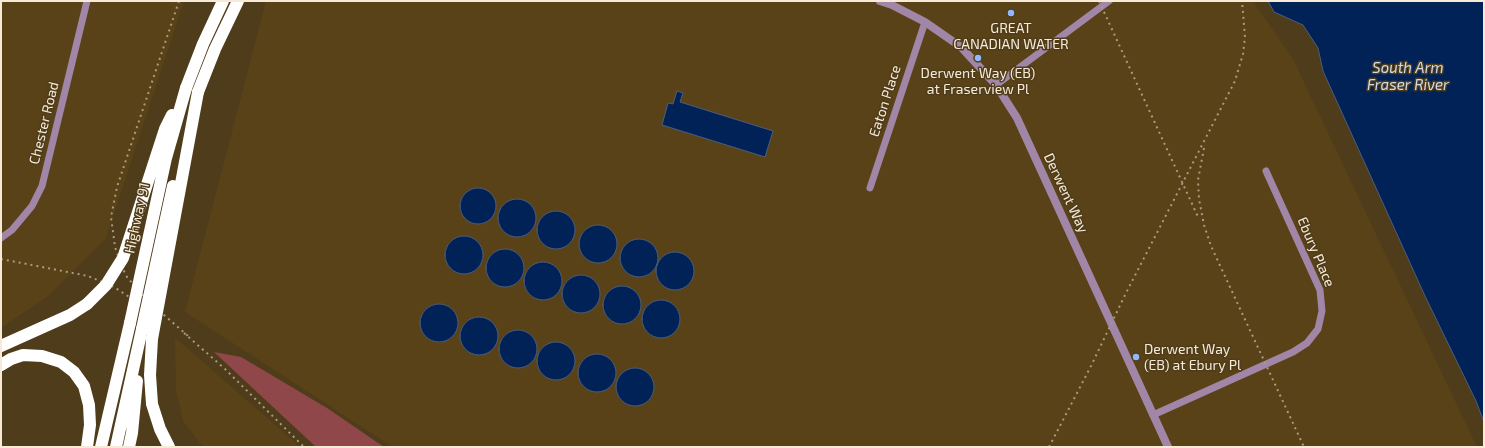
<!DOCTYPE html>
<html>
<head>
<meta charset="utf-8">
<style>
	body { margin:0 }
	#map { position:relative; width:1485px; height:448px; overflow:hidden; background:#4f3c1a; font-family:"Exo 2",sans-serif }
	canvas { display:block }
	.frame { position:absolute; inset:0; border:2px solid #f7ebd8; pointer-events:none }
</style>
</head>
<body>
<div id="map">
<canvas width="1485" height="448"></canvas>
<div class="frame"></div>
</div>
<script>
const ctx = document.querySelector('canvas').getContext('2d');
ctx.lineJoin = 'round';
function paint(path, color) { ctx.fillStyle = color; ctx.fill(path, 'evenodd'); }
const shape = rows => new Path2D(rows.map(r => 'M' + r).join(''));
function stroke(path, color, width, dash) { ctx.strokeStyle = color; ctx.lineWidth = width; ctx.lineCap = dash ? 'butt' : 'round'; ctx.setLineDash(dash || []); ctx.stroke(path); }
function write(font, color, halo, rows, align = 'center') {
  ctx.font = font + ' "Exo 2",sans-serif'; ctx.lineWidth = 3; ctx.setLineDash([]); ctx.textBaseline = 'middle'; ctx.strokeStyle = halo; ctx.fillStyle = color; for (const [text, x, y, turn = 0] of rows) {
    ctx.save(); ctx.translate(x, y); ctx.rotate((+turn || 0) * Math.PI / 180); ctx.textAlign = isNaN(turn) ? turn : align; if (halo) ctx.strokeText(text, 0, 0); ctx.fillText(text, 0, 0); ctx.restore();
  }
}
paint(shape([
	[1,1,184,1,106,238,47,297,1,328],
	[266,1,1253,1,1293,59,1477,447,393,447,185,312],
	[175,338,280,429,300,447,203,447,183,421,176,390]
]), '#594217');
paint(shape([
	[214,352,241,357,327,408,384,447,316,447]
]), '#904749');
const water = shape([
	[1268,1,1484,1,1484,422,1476,401,1425,296,1323,71,1318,48,1303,25,1274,12,1268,1],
	[677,91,683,93,680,102,773,131,765,157,662,125,668,103,673,104,677,91],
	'460 206a18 18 0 1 1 36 0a18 18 0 1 1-36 0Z',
	'498 218a19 19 0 1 1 38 0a19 19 0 1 1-38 0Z',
	'537 230a19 19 0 1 1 38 0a19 19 0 1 1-38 0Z',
	'579 244a19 19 0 1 1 38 0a19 19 0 1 1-38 0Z',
	'445 255a19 19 0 1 1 38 0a19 19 0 1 1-38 0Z',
	'620 258a19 19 0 1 1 38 0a19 19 0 1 1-38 0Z',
	'486 268a19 19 0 1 1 38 0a19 19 0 1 1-38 0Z',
	'656 271a19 19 0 1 1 38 0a19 19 0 1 1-38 0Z',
	'524 281a19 19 0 1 1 38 0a19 19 0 1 1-38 0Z',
	'562 294a19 19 0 1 1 38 0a19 19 0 1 1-38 0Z',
	'603 305a19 19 0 1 1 38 0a19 19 0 1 1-38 0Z',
	'642 319a19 19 0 1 1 38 0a19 19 0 1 1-38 0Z',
	'420 323a19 19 0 1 1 38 0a19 19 0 1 1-38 0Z',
	'460 336a19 19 0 1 1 38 0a19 19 0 1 1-38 0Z',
	'499 349a19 19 0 1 1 38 0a19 19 0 1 1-38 0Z',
	'537 361a19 19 0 1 1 38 0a19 19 0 1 1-38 0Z',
	'578 373a19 19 0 1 1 38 0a19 19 0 1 1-38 0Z',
	'616 387a19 19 0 1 1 38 0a19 19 0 1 1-38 0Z'
]);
paint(water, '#012257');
stroke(water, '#4b5e7e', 1);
stroke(shape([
	[996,85,1109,1],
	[870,188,925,22],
	[1,238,12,230,32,206,42,186,87,1],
	[1153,415,1293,352,1307,343,1318,329,1322,311,1320,290,1266,171]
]), '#a186a8', 7);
stroke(shape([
	[880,1,892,5,925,22,961,47,996,85,1017,118,1168,447]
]), '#a186a8', 8);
stroke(shape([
	[186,88,203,44,223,1],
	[198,92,215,49,238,1],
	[152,339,150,375,152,404,160,429,169,447],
	[1,346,70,315,87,304],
	[1,365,11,359,23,355,42,356,61,362,74,372,84,386,89,405,90,425,87,447],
	[101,447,130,323],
	[116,447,142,329],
	[129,447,132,433,137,381]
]), '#fff', 12);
stroke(shape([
	[179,1,117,187,111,217,115,247,122,267,127,277,147,300,188,336],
	[1099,1,1199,219],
	[1204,148,1198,180,1199,199,1204,225,1211,246,1304,447],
	[1,259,88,276,114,287,157,315],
	[184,333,225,369,304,447],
	[1049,447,1091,366,1126,293,1235,81,1243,54,1245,37,1242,1]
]), '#aa9b81', 2, [2, 4]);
stroke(shape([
	[87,304,106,285,123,258,165,129,172,115],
	[130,323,166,158,186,88],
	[142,329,173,186],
	[152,339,198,92]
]), '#fff', 12);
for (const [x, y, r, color] of [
	[1011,13,4,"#8eb9fd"],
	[978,58,4,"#8eb9fd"],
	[1136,357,4,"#8eb9fd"]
]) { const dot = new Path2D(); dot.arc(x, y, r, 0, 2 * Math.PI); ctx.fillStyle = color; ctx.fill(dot); stroke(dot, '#4f3c1a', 1.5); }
write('14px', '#f7ebd8', '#4f3c1a', [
	["GREAT",1011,28],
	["CANADIAN WATER",1011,44],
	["Derwent Way (EB)",978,73],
	["at Fraserview Pl",978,89],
	["Derwent Way",1144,349,"left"],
	["(EB) at Ebury Pl",1144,365,"left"]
]);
write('14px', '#f7ebd8', '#4f3c1a', [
	["Eaton Place",885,101,-72],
	["Chester Road",44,123,-76],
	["Derwent Way",1066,193,65],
	["Highway 91",137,218,-78],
	["Ebury Place",1316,252,67]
]);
write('italic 15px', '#cfdcf0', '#4f3c1a', [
	["South Arm",1408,68],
	["Fraser River",1408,85]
]);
</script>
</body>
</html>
